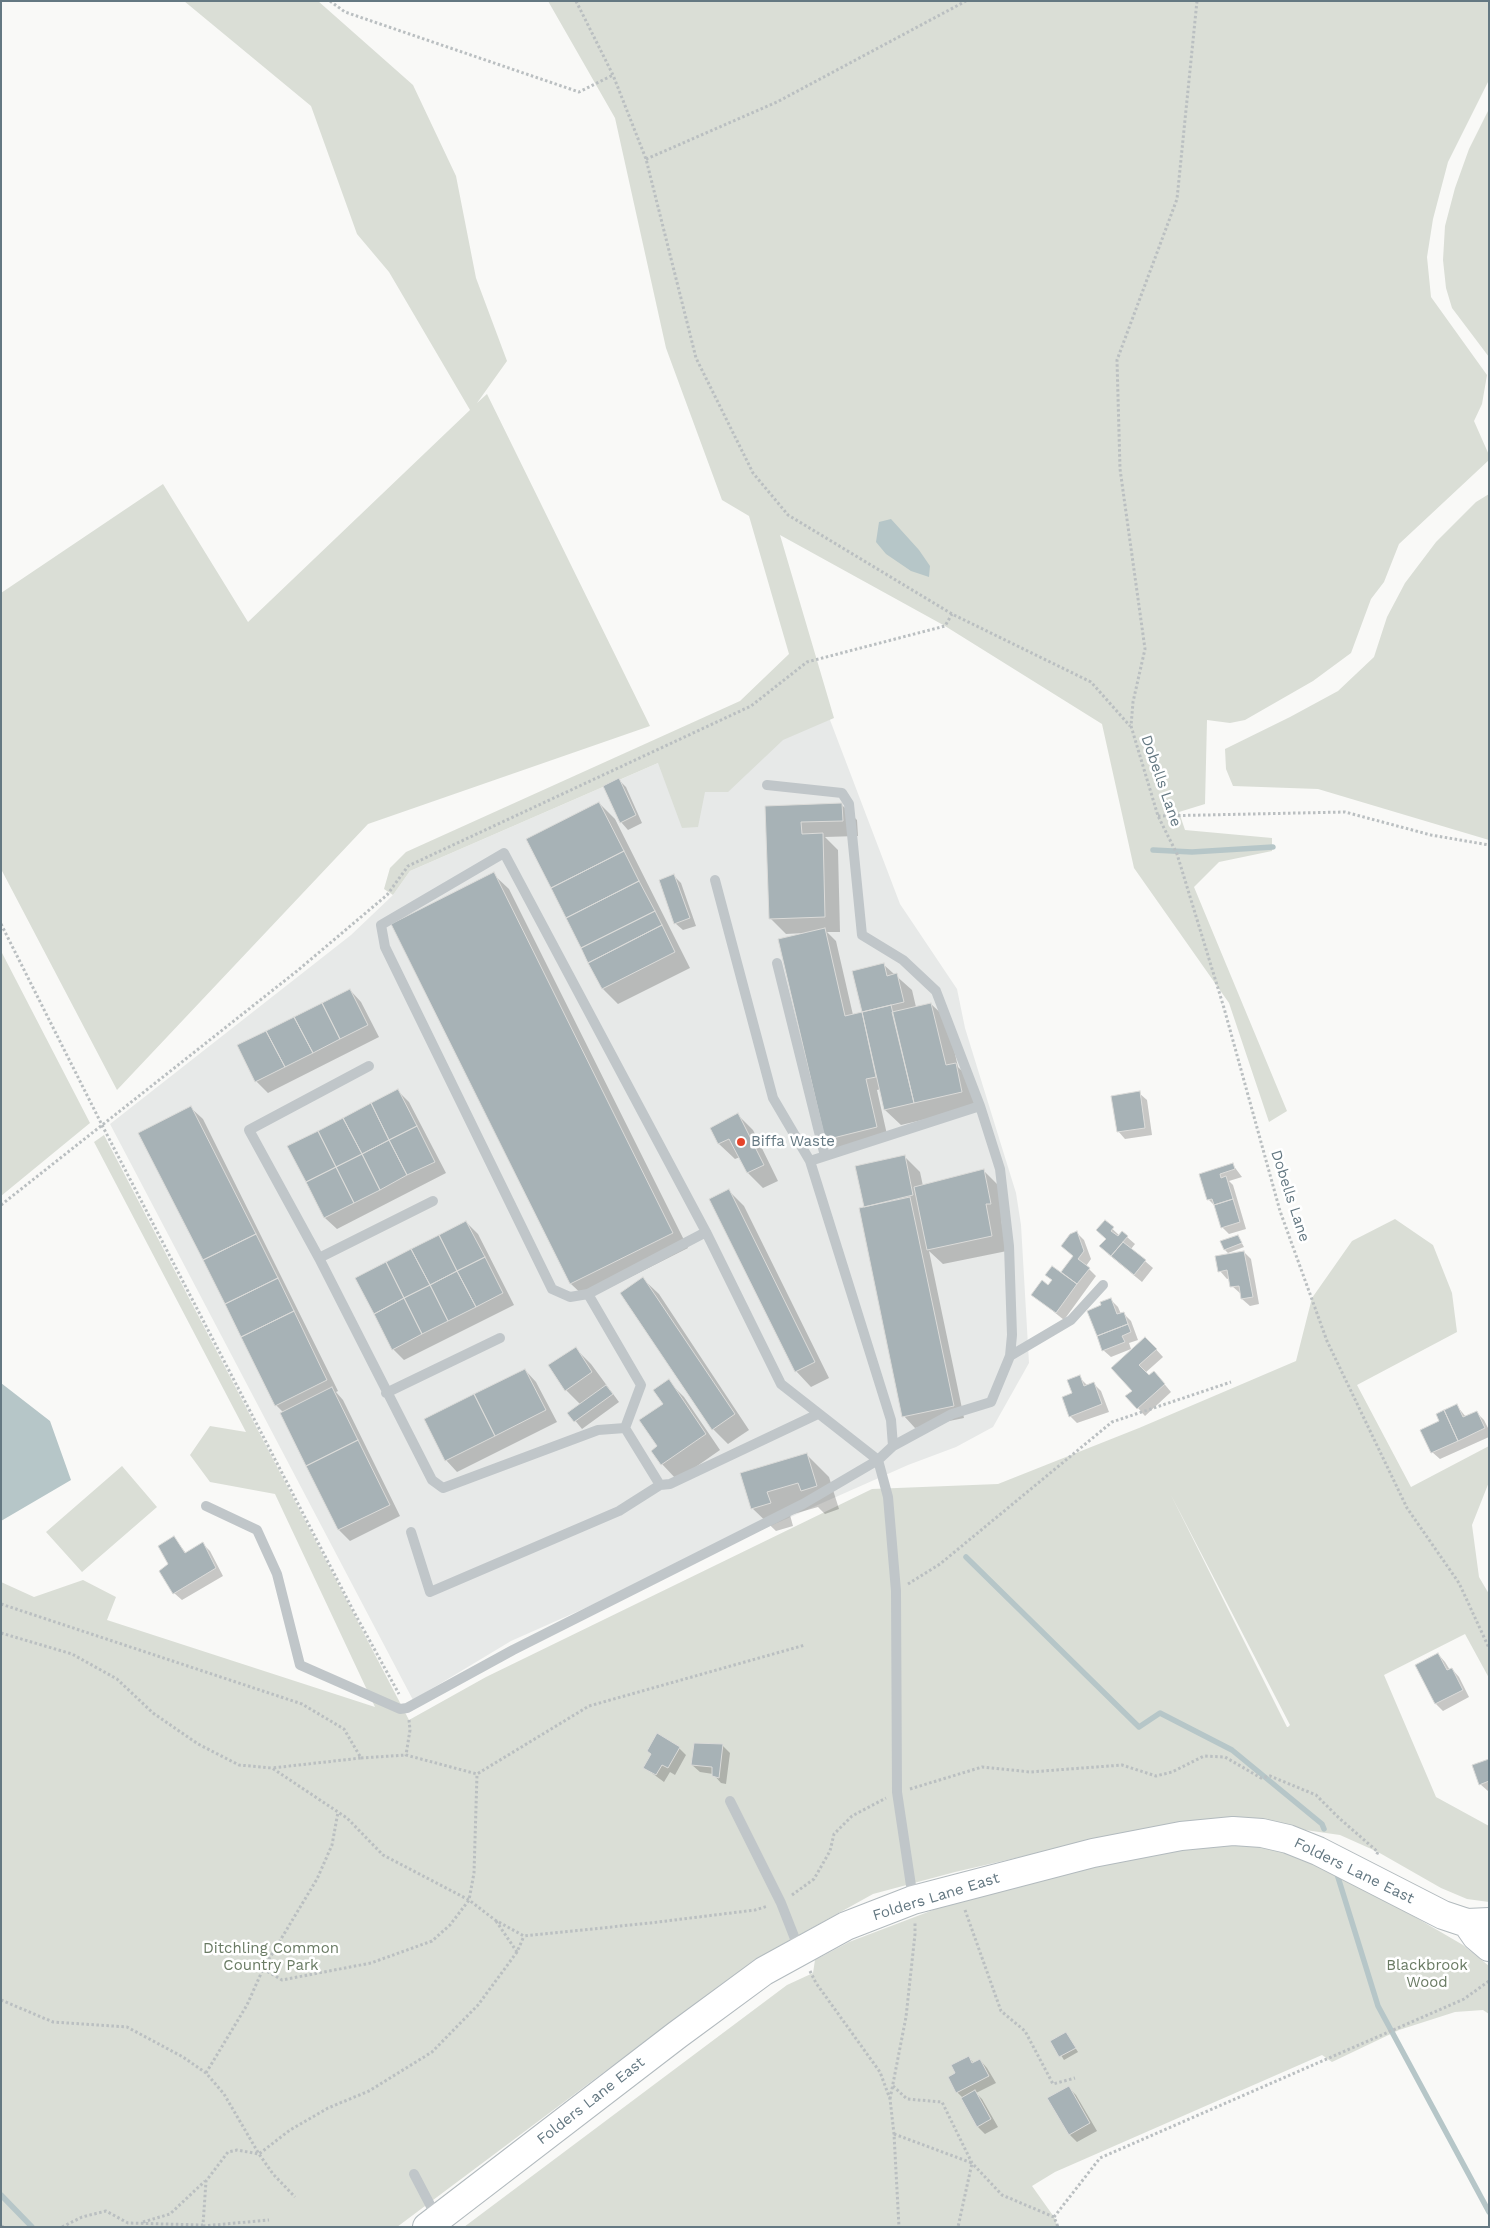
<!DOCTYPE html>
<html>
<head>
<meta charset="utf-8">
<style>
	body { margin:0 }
	#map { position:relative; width:1490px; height:2228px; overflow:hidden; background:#f9f9f7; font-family:"Work Sans",sans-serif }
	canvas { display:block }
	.frame { position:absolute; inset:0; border:2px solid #647882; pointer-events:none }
</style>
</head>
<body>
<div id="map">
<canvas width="1490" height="2228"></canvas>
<div class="frame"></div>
</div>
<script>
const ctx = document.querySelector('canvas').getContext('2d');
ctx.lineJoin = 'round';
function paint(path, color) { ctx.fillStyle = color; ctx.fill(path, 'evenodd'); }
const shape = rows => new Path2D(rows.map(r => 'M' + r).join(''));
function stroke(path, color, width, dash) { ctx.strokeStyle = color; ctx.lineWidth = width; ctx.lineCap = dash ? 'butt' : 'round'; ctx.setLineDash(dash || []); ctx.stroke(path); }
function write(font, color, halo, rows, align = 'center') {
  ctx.font = font + ' "Work Sans",sans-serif'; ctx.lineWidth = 5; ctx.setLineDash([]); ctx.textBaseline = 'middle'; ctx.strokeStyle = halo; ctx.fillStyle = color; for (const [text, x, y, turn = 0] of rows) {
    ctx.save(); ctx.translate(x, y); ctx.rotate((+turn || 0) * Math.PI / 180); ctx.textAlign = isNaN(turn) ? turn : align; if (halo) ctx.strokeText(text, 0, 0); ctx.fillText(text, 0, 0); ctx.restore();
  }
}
paint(shape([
	[811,670,900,904,957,989,965,1028,1016,1193,1021,1225,1029,1363,993,1427,956,1447,908,1465,511,1641,413,1700,110,1124,351,935,393,895,410,871,658,763]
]), '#e7e9e8');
paint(shape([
	[184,1,318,1,413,85,456,176,476,278,507,361,477,403,487,394,650,726,368,824,117,1090,1,869,1,593,163,484,248,622,470,410,389,272,357,234,311,106],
	[548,1,1488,1,1489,80,1448,162,1433,219,1427,257,1431,297,1487,375,1482,404,1474,421,1489,455,1489,460,1399,544,1384,582,1371,599,1351,653,1313,681,1245,720,1230,723,1207,720,1205,804,1179,812,1185,830,1272,838,1272,851,1219,862,1194,887,1287,1111,1269,1122,1229,1003,1134,868,1102,724,945,626,780,535,834,718,783,740,728,792,705,792,698,827,682,828,658,763,410,871,393,895,384,889,390,868,406,852,740,701,789,654,749,516,722,500,666,348,615,118],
	[1489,109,1489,357,1452,308,1446,288,1443,260,1445,226,1455,188,1469,149],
	[1489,494,1489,840,1318,789,1233,786,1226,769,1225,749,1290,717,1338,691,1374,657,1387,617,1405,583,1436,542,1476,502],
	[1,951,90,1123,1,1196],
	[104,1135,409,1720,486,1677,872,1489,998,1484,1139,1428,1296,1361,1312,1298,1352,1241,1395,1219,1433,1245,1452,1293,1457,1332,1357,1385,1411,1487,1489,1446,1489,1482,1472,1525,1479,1577,1489,1594,1489,1678,1465,1634,1384,1675,1436,1797,1489,1826,1489,1902,1467,1899,1441,1888,1378,1852,1340,1835,1298,1829,1107,1837,955,1872,873,1894,772,1950,723,1983,397,2227,1,2227,1,1582,34,1597,83,1580,116,1597,107,1620,375,1707,275,1494,210,1482,190,1455,210,1426,246,1432,94,1142],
	[1171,1495,1290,1725,1288,1727,1287,1727],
	[122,1466,157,1507,82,1572,46,1532],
	[1258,1840,1348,1878,1463,1945,1489,1966,1489,2014,1483,2010,1455,2012,1399,2030,1332,2062,1322,2055,1055,2172,1032,2186,1054,2217,1058,2227,464,2227,787,1985,813,1973,815,1960,849,1942,941,1907,1086,1868,1181,1845]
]), '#daded6');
paint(shape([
	[891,519,919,550,930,566,929,577,911,571,886,554,876,542,879,522],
	[1,1383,50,1421,71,1480,1,1521]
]), '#b6c6c8');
paint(shape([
	[619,780,626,787,642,823,628,830,621,822],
	[599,803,615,819,690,968,618,1004,603,989],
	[842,805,857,820,858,836,825,837,838,850,840,932,827,932,836,941,853,1015,863,1013,884,965,912,990,916,1007,931,1004,947,1019,958,1067,971,1080,977,1107,901,1125,885,1110,881,1089,877,1090,888,1139,837,1150,826,1139,805,933,786,934,770,918,767,807],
	[493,874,509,889,688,1248,587,1299,571,1284,392,925],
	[674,876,681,883,696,926,683,930,675,923],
	[350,990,361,1002,379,1037,268,1093,256,1081],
	[398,1091,409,1102,446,1173,337,1229,325,1218,289,1147],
	[1139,1093,1147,1100,1152,1135,1125,1139,1118,1131],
	[191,1108,203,1119,338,1391,336,1392,343,1400,400,1516,350,1541,339,1530,281,1413,283,1412,276,1405],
	[738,1115,753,1130,778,1181,763,1188,748,1173,740,1157,735,1159,719,1144,712,1128],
	[904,1156,920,1172,923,1186,983,1170,999,1186,1005,1219,1001,1219,1007,1251,943,1264,929,1251,964,1418,915,1428,904,1416,865,1208],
	[1233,1165,1242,1177,1229,1181,1233,1185,1246,1229,1229,1234,1222,1227,1216,1207,1208,1199,1200,1175],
	[728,1190,744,1206,829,1378,811,1387,796,1371],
	[466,1222,478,1234,514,1305,404,1360,393,1349],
	[1105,1222,1120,1236,1123,1233,1127,1237,1135,1244,1131,1249,1153,1268,1142,1282,1108,1254],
	[1077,1233,1084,1240,1091,1259,1086,1266,1096,1276,1064,1320,1033,1295,1049,1287,1053,1281,1047,1275,1061,1274,1074,1257],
	[1238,1236,1244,1247,1228,1253,1225,1250],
	[1244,1252,1251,1259,1259,1304,1250,1306,1242,1299,1241,1294,1232,1286,1230,1278,1227,1279,1220,1271],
	[643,1279,659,1294,749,1430,728,1444,713,1429],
	[1110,1299,1118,1307,1121,1314,1123,1313,1131,1321,1138,1340,1129,1343,1131,1349,1111,1357,1103,1350,1103,1306],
	[1153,1346,1163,1357,1145,1373,1149,1377,1161,1380,1171,1392,1145,1416,1138,1408,1133,1391,1113,1368],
	[576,1349,591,1364,619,1402,582,1429,569,1413,581,1405,566,1390],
	[525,1370,536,1382,557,1422,457,1472,446,1460],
	[1079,1377,1088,1386,1094,1384,1101,1391,1109,1412,1077,1423,1070,1416],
	[668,1381,684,1397,720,1450,677,1480,662,1464,659,1447],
	[1457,1406,1466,1417,1476,1412,1484,1420,1489,1430,1489,1437,1440,1459,1432,1452,1441,1421],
	[806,1454,829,1477,839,1509,825,1514,818,1507,790,1515,793,1526,776,1531,752,1508,742,1473],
	[174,1538,186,1553,203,1544,210,1551,223,1576,182,1600,174,1593,170,1565],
	[1438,1654,1445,1662,1450,1670,1452,1669,1459,1677,1469,1697,1443,1711,1436,1704],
	[723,1746,730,1753,726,1784,721,1783,713,1774,700,1772,692,1765],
	[679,1748,686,1755,675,1775,670,1772,664,1782,645,1768,652,1755,648,1751],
	[1489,1760,1489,1791,1488,1791,1480,1784],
	[1066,2033,1078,2052,1064,2060,1052,2041],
	[968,2057,974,2063,980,2060,987,2068,996,2083,976,2093,982,2099,998,2127,985,2134,978,2127,963,2098,957,2092,957,2073],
	[1068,2087,1076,2095,1097,2131,1077,2142,1070,2135,1049,2098]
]), '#0003');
stroke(shape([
	[1153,850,1192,852,1273,847],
	[966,1557,1139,1727,1160,1713,1232,1750,1322,1824,1324,1829],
	[1337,1874,1378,2006,1489,2212],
	[1,2195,32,2227]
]), '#b6c6c8', 5.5);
const building = shape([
	[619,778,636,815,620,823,603,786,619,778],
	[599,802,624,851,551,888,526,839,599,802],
	[842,803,843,821,801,822,802,834,823,833,825,917,769,919,765,806,842,803],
	[624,851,639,881,566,918,551,888,624,851],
	[494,872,673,1233,570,1284,391,924,494,872],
	[674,874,690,918,674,924,659,880,674,874],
	[639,881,655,911,581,948,566,918,639,881],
	[655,911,662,925,588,963,581,948,655,911],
	[662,925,675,952,602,989,588,963,662,925],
	[825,928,845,1016,862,1012,876,1077,866,1079,877,1127,825,1140,778,939,825,928],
	[884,963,887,976,897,973,904,1002,862,1012,852,971,884,963],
	[350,989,368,1025,340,1039,322,1003,350,989],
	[322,1003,340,1039,313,1053,294,1017,322,1003],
	[931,1003,946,1065,956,1063,962,1092,914,1103,892,1012,931,1003],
	[891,1005,914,1103,884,1110,862,1012,891,1005],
	[294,1017,313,1053,285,1067,266,1031,294,1017],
	[266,1031,285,1067,255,1082,237,1045,266,1031],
	[398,1089,417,1126,389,1140,371,1103,398,1089],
	[1140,1091,1145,1128,1117,1132,1111,1096,1140,1091],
	[371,1103,389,1140,362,1154,343,1118,371,1103],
	[191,1106,256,1234,203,1260,138,1133,191,1106],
	[738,1113,764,1165,747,1173,729,1139,718,1144,710,1128,738,1113],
	[343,1118,362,1154,336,1167,318,1131,343,1118],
	[417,1126,435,1162,407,1175,389,1140,417,1126],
	[318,1131,336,1167,306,1182,287,1146,318,1131],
	[389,1140,407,1175,380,1190,362,1154,389,1140],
	[362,1154,380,1190,354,1203,336,1167,362,1154],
	[905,1155,913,1195,864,1207,855,1166,905,1155],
	[1233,1163,1235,1169,1220,1174,1221,1178,1226,1176,1233,1199,1214,1205,1212,1199,1207,1200,1199,1174,1233,1163],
	[336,1167,354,1203,324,1218,306,1182,336,1167],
	[984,1169,991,1204,986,1204,992,1236,927,1250,914,1187,984,1169],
	[729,1189,815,1362,795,1372,709,1199,729,1189],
	[910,1197,954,1406,902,1417,859,1208,910,1197],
	[1233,1199,1240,1222,1221,1228,1214,1205,1233,1199],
	[1105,1220,1114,1227,1111,1231,1118,1236,1122,1231,1128,1236,1111,1256,1099,1246,1106,1239,1096,1230,1105,1220],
	[466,1221,485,1257,457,1271,439,1235,466,1221],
	[1077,1231,1084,1251,1078,1259,1090,1268,1077,1284,1061,1272,1073,1256,1061,1246,1070,1234,1077,1231],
	[256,1234,278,1278,225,1304,203,1260,256,1234],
	[439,1235,457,1271,430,1285,411,1249,439,1235],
	[1238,1235,1242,1243,1224,1250,1220,1241,1238,1235],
	[1123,1242,1146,1260,1134,1275,1111,1256,1123,1242],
	[411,1249,430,1285,404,1298,386,1262,411,1249],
	[1244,1251,1253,1297,1241,1299,1239,1286,1230,1287,1227,1270,1218,1272,1215,1256,1244,1251],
	[485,1257,503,1293,476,1307,457,1271,485,1257],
	[386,1262,404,1298,374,1314,355,1278,386,1262],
	[1052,1266,1077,1284,1056,1313,1031,1295,1042,1280,1048,1285,1052,1280,1045,1275,1052,1266],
	[457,1271,476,1307,448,1321,430,1285,457,1271],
	[643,1277,735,1414,712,1430,620,1293,643,1277],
	[278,1278,294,1311,241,1337,225,1304,278,1278],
	[430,1285,448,1321,422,1334,404,1298,430,1285],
	[404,1298,422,1334,392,1350,374,1314,404,1298],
	[1111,1298,1117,1314,1124,1312,1128,1324,1097,1336,1087,1311,1101,1305,1100,1302,1111,1298],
	[294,1311,327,1380,275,1406,241,1337,294,1311],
	[1128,1324,1131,1332,1122,1336,1125,1342,1102,1351,1097,1336,1128,1324],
	[1145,1337,1157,1349,1139,1365,1149,1375,1154,1371,1165,1384,1137,1409,1125,1396,1132,1391,1111,1368,1145,1337],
	[576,1347,592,1372,565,1391,548,1365,576,1347],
	[525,1369,546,1410,495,1436,474,1394,525,1369],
	[1080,1375,1084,1386,1094,1382,1102,1404,1069,1417,1062,1397,1072,1393,1067,1380,1080,1375],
	[669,1379,706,1434,661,1465,651,1451,657,1446,639,1420,663,1404,653,1390,669,1379],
	[606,1385,613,1394,574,1422,567,1413,606,1385],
	[332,1387,358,1440,306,1466,280,1413,332,1387],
	[474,1394,495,1436,445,1461,424,1419,474,1394],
	[1457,1404,1463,1417,1477,1411,1485,1428,1458,1441,1444,1410,1457,1404],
	[1444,1410,1458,1441,1431,1453,1420,1430,1439,1421,1436,1414,1444,1410],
	[358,1440,390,1505,338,1530,306,1466,358,1440],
	[807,1453,817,1486,801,1491,798,1483,767,1492,771,1503,751,1509,740,1473,807,1453],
	[174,1536,185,1553,203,1542,216,1568,173,1594,159,1571,168,1564,158,1546,174,1536],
	[1438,1653,1447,1670,1452,1668,1463,1690,1435,1704,1415,1665,1438,1653],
	[657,1733,680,1747,668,1768,662,1765,656,1775,643,1768,651,1754,647,1751,657,1733],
	[694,1743,723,1744,719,1778,712,1776,712,1767,691,1765,694,1743],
	[1489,1759,1489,1781,1479,1785,1472,1765,1489,1759],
	[1066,2032,1076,2048,1059,2057,1050,2041,1066,2032],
	[969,2056,972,2063,980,2059,989,2076,956,2093,948,2077,955,2073,951,2065,969,2056],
	[1069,2086,1090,2123,1069,2135,1047,2098,1069,2086],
	[975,2090,991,2119,977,2127,961,2098,975,2090]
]);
paint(building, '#a7b2b6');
stroke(building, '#dbdbd9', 1);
const secondary = shape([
	[1467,1923,1476,1936,1489,1947],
	[427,2227,677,2035,764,1971,846,1926,913,1900,1093,1853,1181,1836,1233,1831,1262,1833,1288,1839,1318,1851,1443,1915,1467,1923,1489,1922]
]);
stroke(secondary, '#b2babe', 30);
stroke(shape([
	[330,1,345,12,579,92,613,75],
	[576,1,613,75,646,159,696,358,753,473,788,515,952,614,1091,682,1130,726],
	[1197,1,1177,199,1117,360,1120,469,1145,649,1133,702,1131,726,1158,816,1177,854,1224,1008,1280,1211,1327,1341,1407,1508,1459,1583,1489,1648],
	[646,159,777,102,966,1],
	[1158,816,1345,812,1431,835,1489,845],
	[1,924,102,1125,354,1612,399,1694],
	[1,1205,297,971,387,895,408,866,751,706,807,662,945,626,952,614],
	[908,1584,940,1564,1112,1422,1231,1382],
	[1,1604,302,1704,344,1729,361,1758,272,1768],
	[1,1633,72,1654,117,1679,153,1713,198,1744,239,1765,272,1768,347,1818,383,1855,469,1900,495,1920,524,1936,650,1923,755,1910,768,1906],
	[409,1720,410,1730,406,1755,477,1774,589,1706,805,1645],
	[361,1758,406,1755],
	[910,1789,982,1767,1030,1772,1122,1765,1156,1776,1172,1772,1204,1756,1225,1757,1261,1778,1270,1776,1316,1795,1339,1818,1378,1852,1376,1856],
	[792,1895,814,1879,830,1851,834,1834,852,1816,886,1798],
	[965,1910,1001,2011,1025,2031,1053,2084,1075,2078],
	[496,1921,517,1952],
	[263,1969,282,1980,371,1963,432,1941,450,1925,469,1900,474,1873,477,1774],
	[810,1971,816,1983,880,2072,890,2099,894,2134,899,2227],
	[1,2000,53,2022,127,2027,183,2057,206,2073,224,2094,259,2154,273,2174,295,2197],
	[206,2073,247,2005,263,1969,317,1879,332,1845,338,1812],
	[893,2086,907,2099,942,2102,972,2163,1002,2195,1054,2217,1058,2227],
	[890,2099,906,2017,915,1934,915,1922],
	[894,2134,972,2163,958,2227],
	[1054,2217,1100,2158,1464,1999,1489,1981],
	[143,2222,170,2214,205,2181],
	[1,2226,5,2227],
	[203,2226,269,2220],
	[62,2227,82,2217,106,2211,128,2223,203,2225,206,2181,228,2152,237,2150,259,2154,290,2130,328,2108,369,2091,432,2052,478,2005,517,1952,524,1936]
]), '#babfc1', 3, [2.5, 2.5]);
stroke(shape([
	[767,785,842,793,849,804,862,935,903,960,936,991,980,1106,1000,1169,1009,1246,1012,1335,1010,1356,991,1402,952,1414,893,1446,878,1460,888,1497,896,1591,897,1792,913,1899],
	[715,880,773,1098,810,1161,980,1106],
	[777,963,825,1156],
	[369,1066,249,1130,319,1258,432,1480,443,1488,598,1430,625,1428],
	[810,1161,891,1420,893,1446],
	[706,1232,504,853,381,925,385,947,552,1289,570,1297,588,1294,641,1385,625,1428,660,1485,670,1484,818,1414],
	[319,1258,433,1201],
	[1010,1356,1071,1320,1103,1285],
	[386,1393,500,1338],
	[206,1506,257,1530,277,1574,300,1665,400,1709,407,1708,513,1650,803,1504,878,1460,781,1384,706,1232,588,1294],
	[411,1532,430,1592,619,1511,660,1485],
	[730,1801,781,1903,799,1949],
	[414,2174,437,2218]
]), '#c0c6c9', 10);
stroke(secondary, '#fff', 28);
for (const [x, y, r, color] of [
	[741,1142,5,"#e5442b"]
]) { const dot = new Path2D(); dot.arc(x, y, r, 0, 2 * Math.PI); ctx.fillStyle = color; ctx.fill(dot); stroke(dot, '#fff', 2); }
write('15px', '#647882', '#fff', [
	["Dobells Lane",1161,781,71],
	["Dobells Lane",1290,1196,72],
	["Folders Lane East",1354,1871,26],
	["Folders Lane East",936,1897,-17],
	["Folders Lane East",591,2101,-38]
]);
write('15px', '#647882', '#fff', [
	["Biffa Waste",751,1142]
], 'left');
write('15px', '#697a63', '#fff', [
	["Ditchling Common",271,1949],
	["Country Park",271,1966],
	["Blackbrook",1427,1966],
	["Wood",1427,1983]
]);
</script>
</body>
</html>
